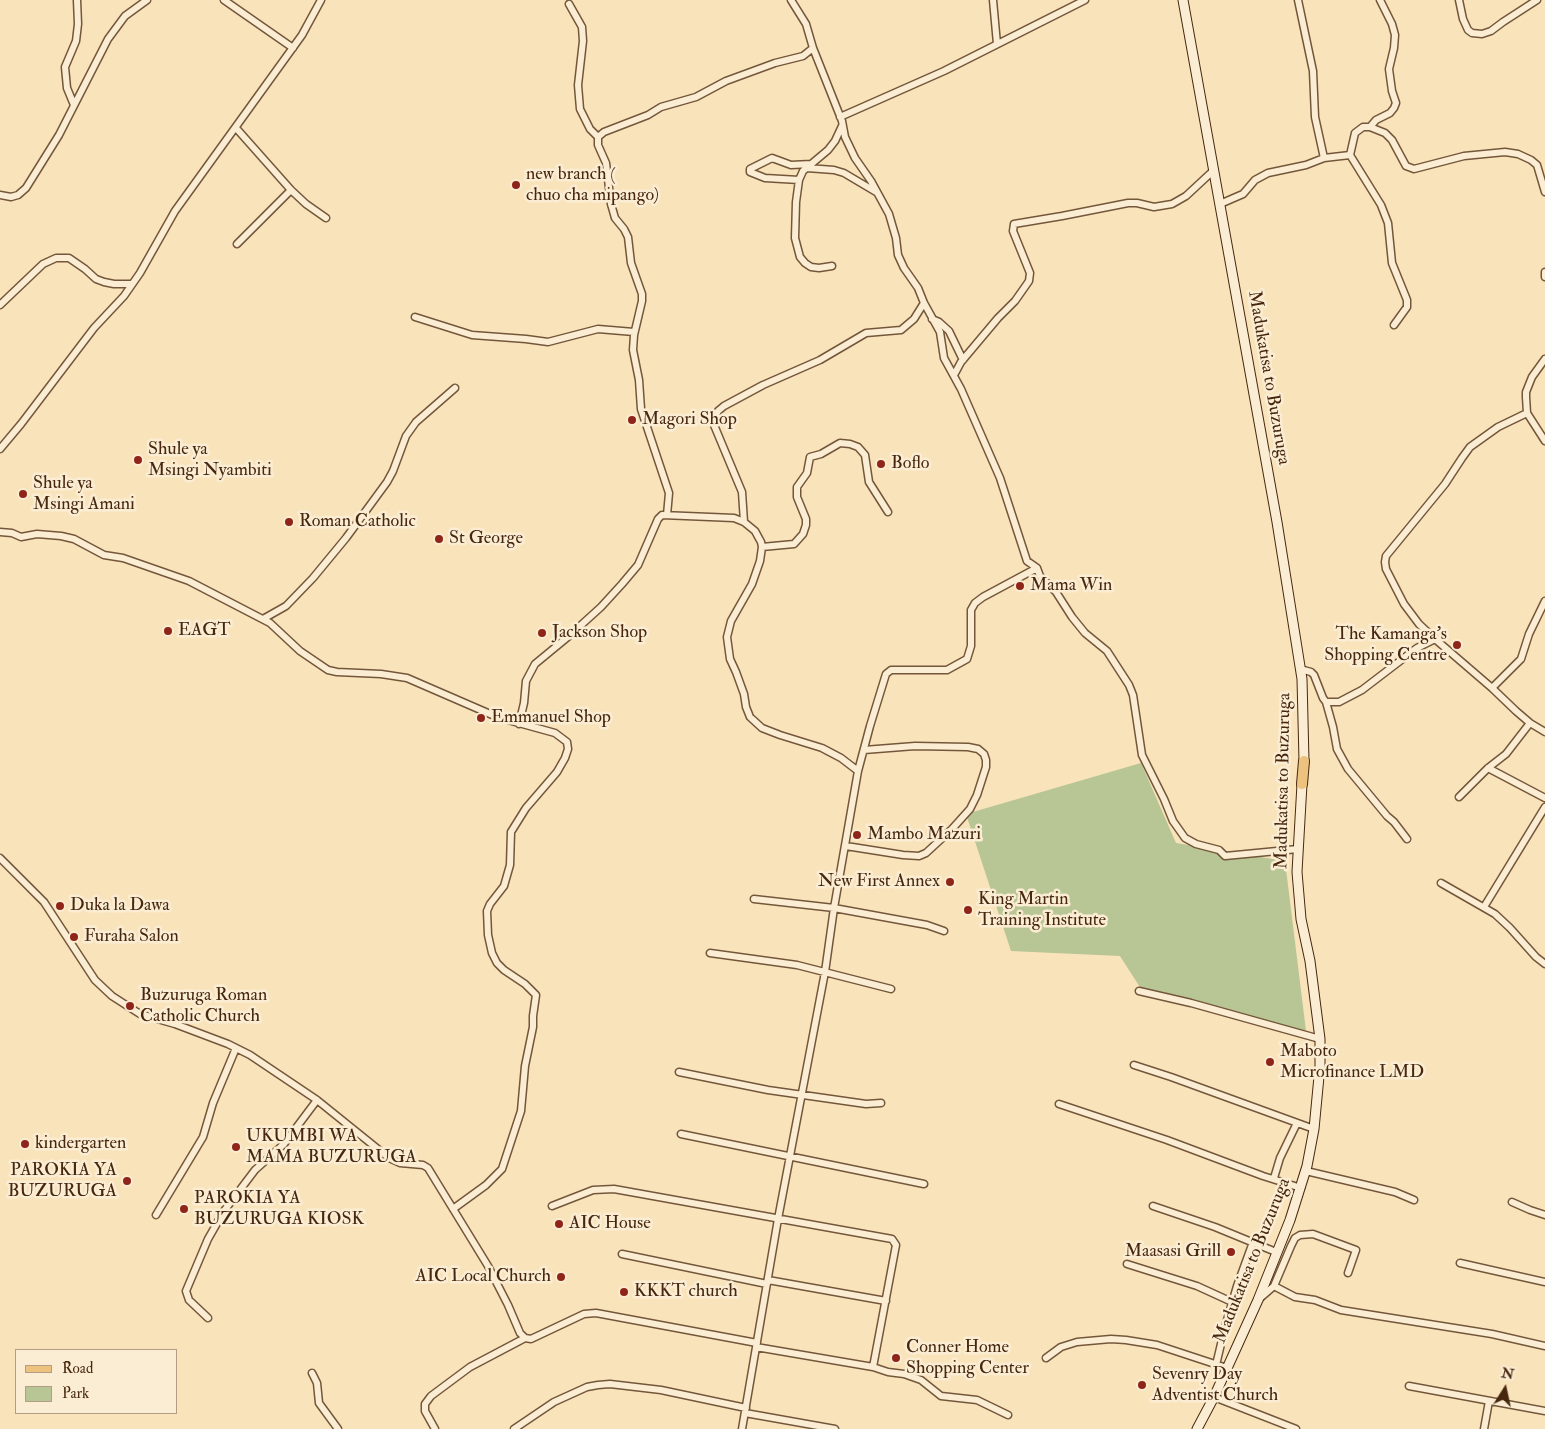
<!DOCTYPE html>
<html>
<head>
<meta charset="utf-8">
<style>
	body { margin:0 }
	#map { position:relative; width:1545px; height:1429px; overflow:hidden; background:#f9e3bb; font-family:"IM FELL Double Pica",serif }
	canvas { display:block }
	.legend { position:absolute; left:15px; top:1349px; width:162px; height:65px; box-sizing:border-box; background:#fbedd3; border:1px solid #b39e85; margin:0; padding:6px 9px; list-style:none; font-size:15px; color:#47280f }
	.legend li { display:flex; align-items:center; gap:10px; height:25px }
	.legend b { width:25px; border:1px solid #b39e85 }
	.north { position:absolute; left:1480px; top:1364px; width:50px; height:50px; -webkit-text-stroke:4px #fbedd3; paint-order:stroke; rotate:10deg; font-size:14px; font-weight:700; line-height:20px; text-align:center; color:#47280f }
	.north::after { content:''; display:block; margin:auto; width:18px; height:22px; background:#47280f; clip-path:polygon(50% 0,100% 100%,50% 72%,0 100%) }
</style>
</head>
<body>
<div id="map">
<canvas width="1545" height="1429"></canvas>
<ul class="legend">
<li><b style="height:6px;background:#ecc27e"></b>Road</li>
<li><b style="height:14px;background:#b8c594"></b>Park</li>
</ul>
<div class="north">N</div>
</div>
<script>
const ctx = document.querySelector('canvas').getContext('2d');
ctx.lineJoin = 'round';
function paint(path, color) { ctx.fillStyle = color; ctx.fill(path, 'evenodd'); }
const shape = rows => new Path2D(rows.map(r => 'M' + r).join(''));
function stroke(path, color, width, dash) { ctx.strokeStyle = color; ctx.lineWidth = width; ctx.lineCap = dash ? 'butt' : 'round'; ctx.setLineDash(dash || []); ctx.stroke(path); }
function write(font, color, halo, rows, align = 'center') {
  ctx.font = font + ' "IM FELL Double Pica",serif'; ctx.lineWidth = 5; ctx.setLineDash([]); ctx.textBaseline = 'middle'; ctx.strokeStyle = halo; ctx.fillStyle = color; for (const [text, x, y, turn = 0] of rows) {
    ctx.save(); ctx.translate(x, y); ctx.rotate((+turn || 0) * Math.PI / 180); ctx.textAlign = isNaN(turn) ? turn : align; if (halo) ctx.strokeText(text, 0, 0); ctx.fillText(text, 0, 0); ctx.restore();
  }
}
paint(shape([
	[1141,763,1176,843,1285,861,1306,1031,1145,995,1120,956,1011,951,966,814]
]), '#b8c594');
const street = shape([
	[224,0,293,48],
	[791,0,806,24,813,48,842,121,845,137,855,158,871,181,889,214,896,238,898,255,904,268,918,288,924,303,940,332,944,358,961,389,1000,478,1027,561,1037,568,1040,576,1056,592,1072,617,1085,633,1107,651,1129,685,1133,695,1142,755,1164,799,1173,821,1185,838,1196,844,1219,850,1225,856,1298,849],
	[993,0,997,44],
	[1298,0,1313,71,1315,117,1324,158],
	[1459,0,1463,19,1468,30,1472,33,1482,34,1491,31,1503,22,1537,0],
	[569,4,582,27,583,41,578,85,580,109,590,129,598,137],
	[74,105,67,88,65,67,76,41,78,24,77,0],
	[840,117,944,71,1085,0],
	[1370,127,1376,120,1390,113,1394,108,1396,103,1392,91,1389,69,1394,48,1395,35,1392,24,1380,0],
	[236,128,291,190,306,204,326,218],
	[1350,155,1381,205,1388,223,1392,263,1407,300,1407,307,1394,325],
	[807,168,834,170,844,173,876,192],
	[799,180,765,178,750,172,750,169,772,158,791,165,811,164],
	[0,195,11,197,18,195,26,188,59,135,108,39,125,16,147,0],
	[1220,204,1243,194,1255,180,1268,173,1306,165,1324,158,1350,155,1355,133,1363,127,1370,127,1385,133,1392,140,1406,166,1414,169,1464,156,1505,152,1518,154,1531,160,1537,165,1545,192],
	[237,244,291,190],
	[832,266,819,268,811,267,805,263,800,257,795,238,796,202,799,180,803,171,828,150,835,141,842,126],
	[1545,272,1545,277],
	[0,305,43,264,56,258,69,258,85,269,96,279,104,282,114,284,132,284],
	[415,317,472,335,526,339,548,342,598,329,634,332],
	[932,319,939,322,949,331,963,360],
	[1545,359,1532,377,1526,392,1526,397,1527,413,1545,441],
	[954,375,961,362,998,318,1015,301,1029,281,1030,273,1013,231,1014,224,1062,216,1128,203,1137,203,1154,207,1172,204,1186,196,1214,170],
	[1527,413,1498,427,1470,447,1462,458,1445,484,1386,556,1385,562,1386,569,1404,604,1419,624,1435,639,1492,688,1516,711,1530,723,1545,732],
	[0,449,21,424,94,328,124,296,140,273,175,211,302,35,321,0],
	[667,515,669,493,641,409,639,380,633,350,634,335,642,301,642,294,631,263,628,237,624,229,615,218,611,204,606,163,598,145,598,137,604,132,648,115,661,107,696,97,726,81,775,63,803,56,813,48],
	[744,522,742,492,714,425,715,417,718,411,724,406,763,385,820,360,866,333,901,330,914,319,924,303],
	[0,532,12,533,21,537,37,534,61,536,74,539,104,555,123,558,189,581,270,623,300,651,328,670,337,672,381,674,407,678,497,717,555,733,567,742,568,749,565,758,557,772,526,808,511,832,510,865,504,886,490,904,487,911,488,935,492,953,497,963,504,970,525,984,536,995,533,1016,533,1027,525,1066,521,1111,502,1169,486,1185,453,1209],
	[762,547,794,544,803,534,806,525,806,519,797,497,797,487,807,473,810,457,821,454,840,443,850,444,858,447,865,455,869,482,888,512],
	[263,619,286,606,313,578,346,538,387,482,393,471,406,436,416,422,455,388],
	[1300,669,1311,672,1314,675,1323,698,1326,702,1339,702,1362,690,1417,648,1435,639],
	[1492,688,1521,659,1529,634,1545,601],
	[1326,702,1333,727,1337,749,1348,769,1387,816,1394,822,1407,839],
	[519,724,524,703,526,681,535,664,569,636,601,607,622,584,638,565,658,519,662,515,734,518,744,522,755,531,761,542,762,547,760,561,752,584,731,621,727,637,730,659,736,672,744,694,746,707,750,717,762,728,780,735,822,748,841,758,858,771],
	[1488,768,1545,798],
	[1459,797,1488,768,1506,754,1530,723],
	[846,846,903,855,919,856,926,853,952,829,970,809,977,795,986,767,986,760,984,754,978,749,968,747,915,746,864,750],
	[0,858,44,902,95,980,112,996,140,1014,175,1024,228,1044,250,1055,317,1100,389,1158,400,1163,423,1165,428,1168,488,1266,508,1305,520,1333,525,1338,531,1339,584,1314,596,1313,757,1343],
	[1441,883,1495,914,1510,928,1536,957,1545,964],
	[754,899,834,908,927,925,944,931],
	[1484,907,1545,807],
	[710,953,797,965,891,989],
	[1139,991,1191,1003,1320,1039],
	[1134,1065,1171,1077,1314,1129],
	[679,1072,768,1090,866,1104,881,1103],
	[1059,1104,1167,1140,1263,1176,1301,1188],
	[681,1134,924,1184],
	[1306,1171,1395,1192,1414,1200],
	[1274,1178,1280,1158,1297,1123],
	[1512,1202,1530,1210,1545,1215],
	[552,1206,593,1190,614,1189,892,1239,896,1245,873,1367],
	[1153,1206,1215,1227,1276,1252],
	[156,1215,203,1137,213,1103,236,1048],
	[622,1254,767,1284],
	[1460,1263,1545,1282],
	[1127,1264,1197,1286,1232,1302],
	[768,1280,886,1301],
	[1274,1286,1291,1246,1295,1238,1300,1235,1313,1234,1356,1250,1348,1273],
	[1259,1299,1274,1286,1295,1297,1315,1300,1341,1310,1492,1334,1545,1346],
	[208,1318,189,1300,186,1291,208,1239,224,1211,255,1170,284,1144,317,1100],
	[756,1347,873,1367,888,1372,904,1374,921,1380,941,1396,977,1400,1008,1415],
	[1046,1358,1061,1347,1077,1342,1111,1339,1126,1340,1157,1345,1227,1368],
	[1216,1365,1225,1327,1237,1286,1253,1242],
	[312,1373,317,1383,319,1403,338,1429],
	[1409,1386,1545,1411],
	[1214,1397,1296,1429],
	[745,1413,835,1429],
	[435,1429,425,1411,425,1404,431,1396,470,1367,525,1338],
	[514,1429,554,1402,587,1387,598,1385,610,1384,661,1390,746,1408],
	[742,1429,778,1219,825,972,834,908,858,771,870,726,886,674,891,670,947,670,967,659,971,646,971,610,975,603,983,597,1037,568],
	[1484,1429,1489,1401]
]);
const secondary = shape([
	[1183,0,1277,522,1302,679,1304,761],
	[1197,1429,1214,1397,1258,1300,1290,1220,1307,1166,1314,1129,1320,1066,1320,1039,1310,961,1301,919,1297,872,1302,784]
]);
const primary = shape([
	[1302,784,1304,761]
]);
stroke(street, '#74573a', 9);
stroke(secondary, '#47280f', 11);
stroke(primary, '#47280f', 12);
stroke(street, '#fbedd3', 6);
stroke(secondary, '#fbedd3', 9);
stroke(primary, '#ecc27e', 10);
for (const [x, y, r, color] of [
	[516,185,5,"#8f2418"],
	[632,420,5,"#8f2418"],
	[138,460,5,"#8f2418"],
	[881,464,5,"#8f2418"],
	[23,494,5,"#8f2418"],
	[289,522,5,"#8f2418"],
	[439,539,5,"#8f2418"],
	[1020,586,5,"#8f2418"],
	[168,631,5,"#8f2418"],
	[542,633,5,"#8f2418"],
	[1457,645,5,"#8f2418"],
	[481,718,5,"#8f2418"],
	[857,835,5,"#8f2418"],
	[950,882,5,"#8f2418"],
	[60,906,5,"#8f2418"],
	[968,910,5,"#8f2418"],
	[74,937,5,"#8f2418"],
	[130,1006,5,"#8f2418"],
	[1270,1062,5,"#8f2418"],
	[25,1144,5,"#8f2418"],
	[236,1147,5,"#8f2418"],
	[127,1181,5,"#8f2418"],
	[184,1209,5,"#8f2418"],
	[559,1224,5,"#8f2418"],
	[1231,1252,5,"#8f2418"],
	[561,1277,5,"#8f2418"],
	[624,1292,5,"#8f2418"],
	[896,1358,5,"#8f2418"],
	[1142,1385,5,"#8f2418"]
]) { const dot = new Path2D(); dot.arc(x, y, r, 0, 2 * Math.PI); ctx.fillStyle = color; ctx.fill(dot); stroke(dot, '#fbedd3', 2); }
write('18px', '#47280f', '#fbedd3', [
	["new branch (",526,175],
	["chuo cha mipango)",526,196],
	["Magori Shop",642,420],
	["Shule ya",148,450],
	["Msingi Nyambiti",148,471],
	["Boflo",891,464],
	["Shule ya",33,484],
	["Msingi Amani",33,505],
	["Roman Catholic",299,522],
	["St George",449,539],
	["Mama Win",1030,586],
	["EAGT",178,631],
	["Jackson Shop",552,633],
	["The Kamanga's",1447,635,"right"],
	["Shopping Centre",1447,656,"right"],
	["Emmanuel Shop",491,718],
	["Mambo Mazuri",867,835],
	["New First Annex",940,882,"right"],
	["King Martin",978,900],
	["Training Institute",978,921],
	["Duka la Dawa",70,906],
	["Furaha Salon",84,937],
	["Buzuruga Roman",140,996],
	["Catholic Church",140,1017],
	["Maboto",1280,1052],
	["Microfinance LMD",1280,1073],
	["UKUMBI WA",246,1137],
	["MAMA BUZURUGA",246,1158],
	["kindergarten",35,1144],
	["PAROKIA YA",117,1171,"right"],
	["BUZURUGA",117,1192,"right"],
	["PAROKIA YA",194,1199],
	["BUZURUGA KIOSK",194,1220],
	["AIC House",569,1224],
	["Maasasi Grill",1221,1252,"right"],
	["AIC Local Church",551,1277,"right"],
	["KKKT church",634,1292],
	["Conner Home",906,1348],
	["Shopping Center",906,1369],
	["Sevenry Day",1152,1375],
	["Adventist Church",1152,1396]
], 'left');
write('18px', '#47280f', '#fbedd3', [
	["Madukatisa to Buzuruga",1268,378,80],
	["Madukatisa to Buzuruga",1284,781,-89],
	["Madukatisa to Buzuruga",1253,1261,-68]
]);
</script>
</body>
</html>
